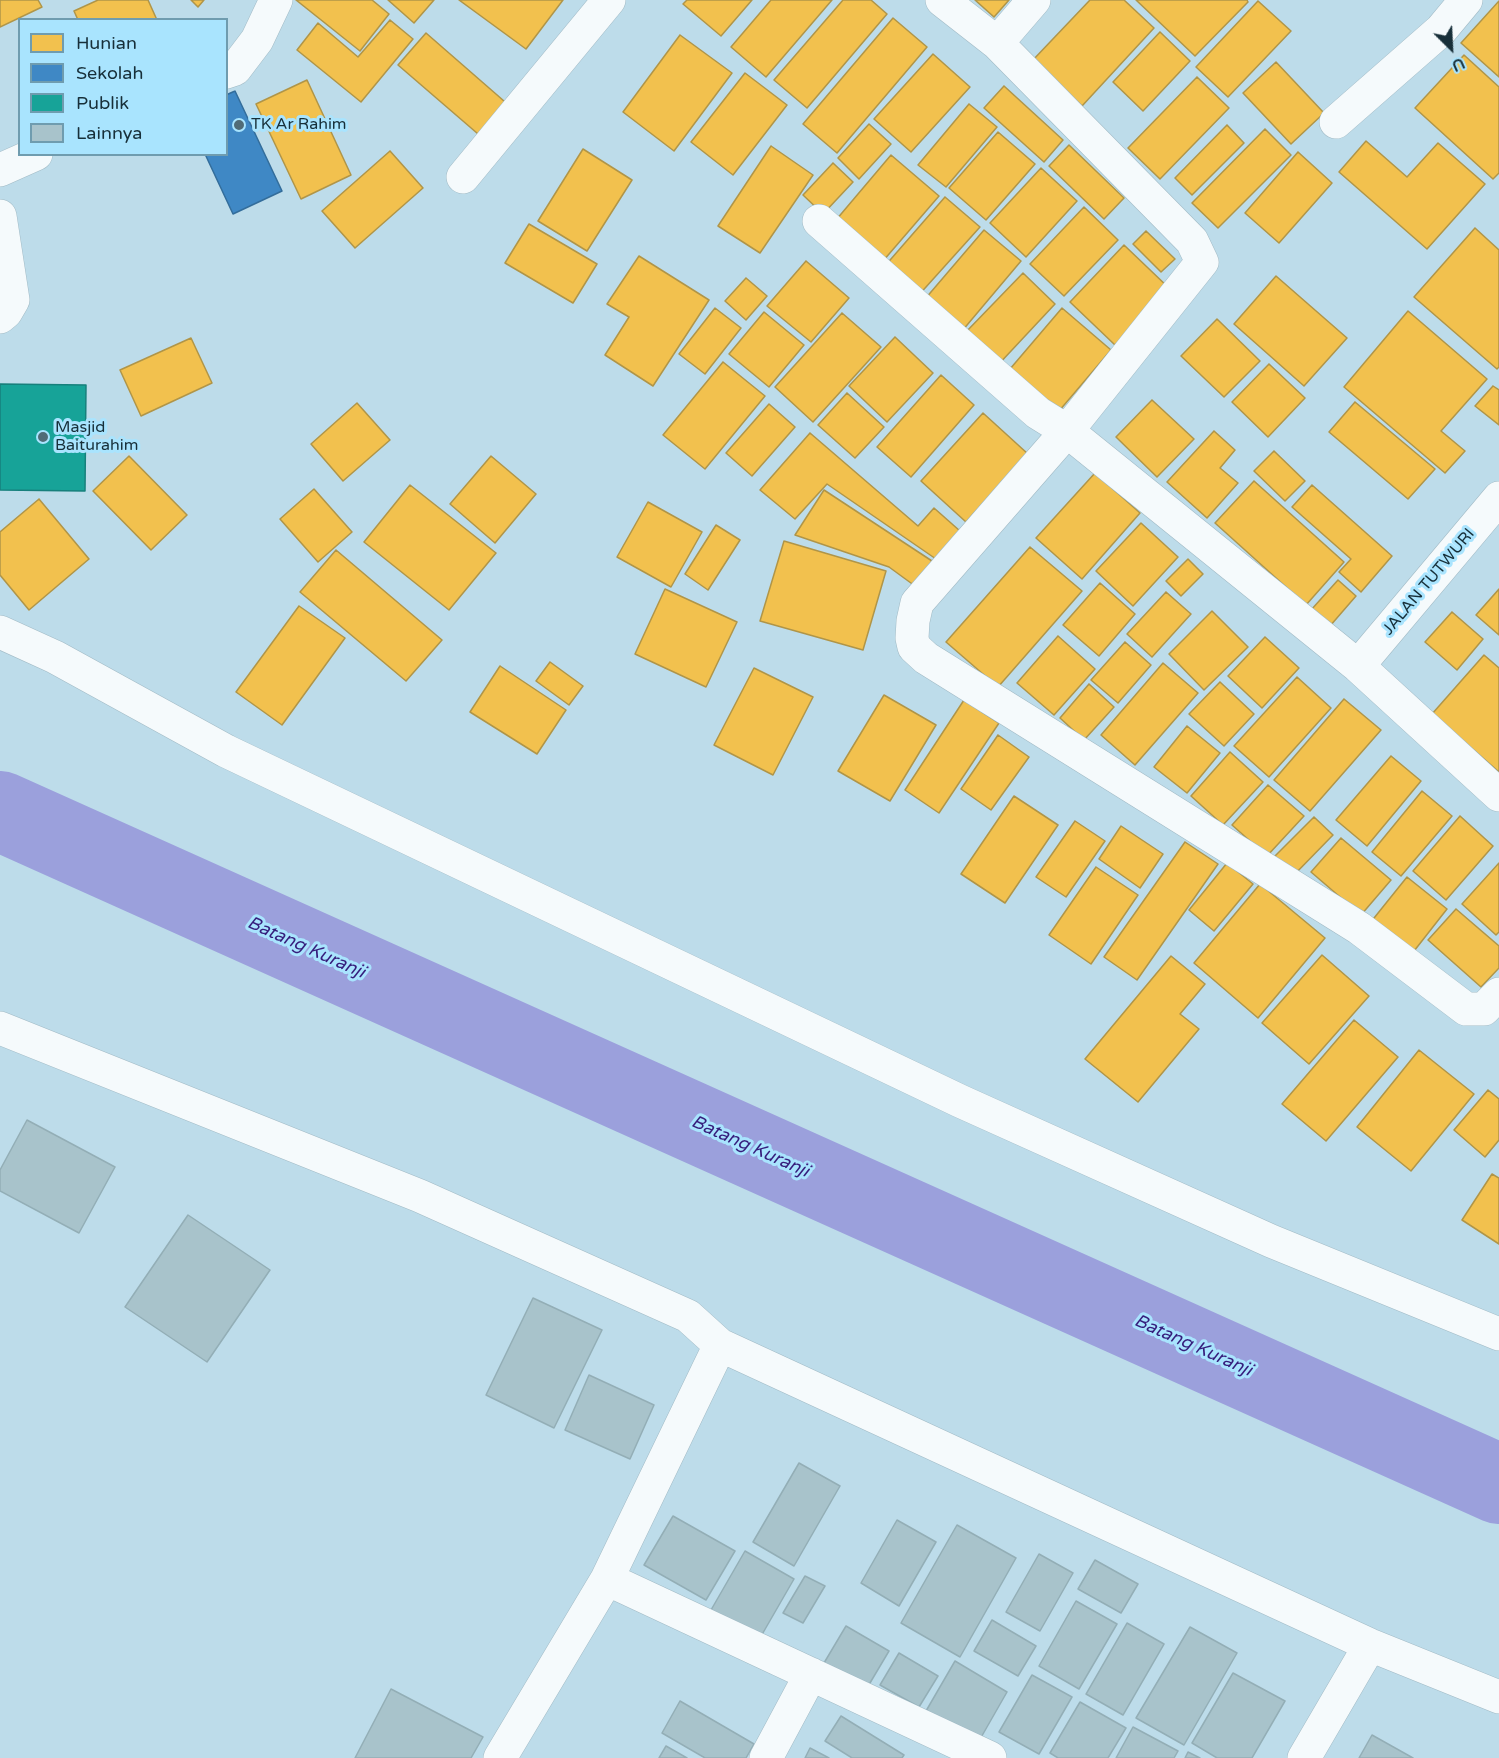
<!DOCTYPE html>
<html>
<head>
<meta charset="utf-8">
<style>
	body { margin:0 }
	#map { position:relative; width:1499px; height:1758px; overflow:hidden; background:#bddcea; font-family:"Varela Round",sans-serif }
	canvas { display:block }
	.legend { position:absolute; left:18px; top:18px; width:210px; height:138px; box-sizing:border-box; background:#a9e4fe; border:2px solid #6f9caf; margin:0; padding:8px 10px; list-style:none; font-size:18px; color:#172f39 }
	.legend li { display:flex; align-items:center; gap:12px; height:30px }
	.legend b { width:30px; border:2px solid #6f9caf }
	.north { position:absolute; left:1421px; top:18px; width:60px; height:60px; -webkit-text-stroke:4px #a9e4fe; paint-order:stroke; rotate:156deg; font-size:16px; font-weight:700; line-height:24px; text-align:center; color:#172f39 }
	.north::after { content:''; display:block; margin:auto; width:21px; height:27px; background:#172f39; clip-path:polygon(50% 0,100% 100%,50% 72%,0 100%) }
</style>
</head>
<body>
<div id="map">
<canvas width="1499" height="1758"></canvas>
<ul class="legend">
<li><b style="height:16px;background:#f2c14e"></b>Hunian</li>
<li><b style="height:16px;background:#3f88c5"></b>Sekolah</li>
<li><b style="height:16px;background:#17a398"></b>Publik</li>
<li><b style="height:16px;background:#a8c3cb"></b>Lainnya</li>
</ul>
<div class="north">U</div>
</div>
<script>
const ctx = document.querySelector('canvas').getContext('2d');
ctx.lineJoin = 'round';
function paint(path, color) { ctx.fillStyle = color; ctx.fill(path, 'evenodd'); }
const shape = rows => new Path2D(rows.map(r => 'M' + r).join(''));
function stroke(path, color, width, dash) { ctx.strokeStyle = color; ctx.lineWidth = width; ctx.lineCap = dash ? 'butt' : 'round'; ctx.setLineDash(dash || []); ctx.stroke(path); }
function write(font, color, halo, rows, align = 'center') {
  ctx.font = font + ' "Varela Round",sans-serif'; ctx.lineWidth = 6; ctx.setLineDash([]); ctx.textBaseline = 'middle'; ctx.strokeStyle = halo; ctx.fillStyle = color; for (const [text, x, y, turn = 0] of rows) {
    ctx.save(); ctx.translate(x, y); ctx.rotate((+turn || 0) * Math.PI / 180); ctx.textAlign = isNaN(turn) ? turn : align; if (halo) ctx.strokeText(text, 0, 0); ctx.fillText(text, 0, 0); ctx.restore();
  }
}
const homes = shape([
	[0,0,38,0,42,7,0,27,0,0],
	[98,0,148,0,157,20,78,20,74,11,98,0],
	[191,0,204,0,198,7,191,0],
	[296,0,372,0,389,14,360,51,296,0],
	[388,0,434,0,414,23,388,0],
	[459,0,563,0,526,49,459,0],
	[687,0,752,0,721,36,683,4,687,0],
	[771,0,832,0,766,77,731,47,771,0],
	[843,0,871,0,887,14,807,108,774,80,843,0],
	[975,0,1009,0,994,17,975,0],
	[1090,0,1124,0,1154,28,1082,106,1032,61,1090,0],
	[1136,0,1247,0,1248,2,1195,56,1136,0],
	[1258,1,1291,31,1228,97,1196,67,1258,1],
	[1499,1,1499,77,1461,43,1499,1],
	[893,18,927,47,837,153,803,124,893,18],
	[390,20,413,39,361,102,297,50,318,23,358,57,390,20],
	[1160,32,1190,61,1143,111,1113,82,1160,32],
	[426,33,512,108,485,140,398,65,426,33],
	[680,35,732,73,674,151,623,112,680,35],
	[933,54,970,87,911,152,874,119,933,54],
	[1464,55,1499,87,1499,173,1493,179,1415,108,1464,55],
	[1276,62,1324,113,1291,144,1243,93,1276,62],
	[745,73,787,105,733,175,691,142,745,73],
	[1197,77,1229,108,1160,179,1128,148,1197,77],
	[307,80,351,175,301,199,256,104,307,80],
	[1004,86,1063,140,1044,162,984,108,1004,86],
	[969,104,997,127,946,187,918,165,969,104],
	[869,124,891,144,859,179,838,158,869,124],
	[1227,125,1244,143,1192,195,1175,178,1227,125],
	[1265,129,1291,155,1218,228,1192,203,1265,129],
	[998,132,1035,164,986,220,949,188,998,132],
	[1366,141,1407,177,1438,143,1485,184,1427,249,1339,172,1366,141],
	[1069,145,1124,198,1104,219,1049,166,1069,145],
	[771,146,813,175,760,253,718,226,771,146],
	[583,149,632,180,587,251,538,221,583,149],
	[390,151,423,188,355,248,322,211,390,151],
	[1298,152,1332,183,1279,243,1245,213,1298,152],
	[891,155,939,196,883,261,836,220,891,155],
	[833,163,853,182,823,214,803,195,833,163],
	[1041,168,1077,201,1026,257,990,223,1041,168],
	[945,197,980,227,917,297,884,267,945,197],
	[1084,207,1118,240,1064,296,1030,264,1084,207],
	[529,224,597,264,573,303,505,263,529,224],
	[1475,228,1499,250,1499,367,1497,369,1414,297,1475,228],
	[984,230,1021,261,962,331,925,299,984,230],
	[1146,231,1175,259,1161,272,1133,244,1146,231],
	[1124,245,1170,289,1115,345,1070,302,1124,245],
	[639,256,709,300,653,386,605,355,629,317,607,304,639,256],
	[806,261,849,298,811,342,767,306,806,261],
	[1023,273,1055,304,997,366,964,334,1023,273],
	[1276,276,1347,338,1304,386,1234,324,1276,276],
	[746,278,767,296,746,320,725,301,746,278],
	[715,308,741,328,705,374,679,354,715,308],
	[1062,308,1111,350,1059,411,1010,369,1062,308],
	[1408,311,1487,379,1441,431,1465,451,1445,473,1344,387,1408,311],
	[764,312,804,345,769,387,729,354,764,312],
	[842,313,881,347,813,422,775,387,842,313],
	[1217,319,1260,361,1224,397,1181,356,1217,319],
	[895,337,933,373,887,422,849,386,895,337],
	[191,338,212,383,141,416,120,370,191,338],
	[723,362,765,396,705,469,663,435,723,362],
	[1269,364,1305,398,1268,437,1232,402,1269,364],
	[941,375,974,405,911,477,877,447,941,375],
	[1493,386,1499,390,1499,425,1475,406,1493,386],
	[847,393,884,427,855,458,818,425,847,393],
	[1152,400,1194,439,1157,477,1116,437,1152,400],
	[1355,402,1435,469,1408,499,1329,432,1355,402],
	[357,403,390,440,343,481,311,444,357,403],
	[769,404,795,427,752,476,726,453,769,404],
	[983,413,1028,454,966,522,921,481,983,413],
	[1214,431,1235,450,1220,468,1238,483,1207,518,1167,482,1214,431],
	[810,433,918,526,934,508,960,531,936,559,827,484,795,519,760,490,810,433],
	[1274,451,1305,481,1285,501,1254,471,1274,451],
	[129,456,187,515,151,550,93,491,129,456],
	[491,456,536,494,495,543,450,504,491,456],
	[1095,473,1140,513,1082,579,1036,538,1095,473],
	[1254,481,1344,562,1306,605,1215,523,1254,481],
	[410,485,496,553,449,610,364,542,410,485],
	[1312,485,1392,556,1361,592,1339,572,1351,559,1292,507,1312,485],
	[314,489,352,532,318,562,280,519,314,489],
	[824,490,932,561,915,586,889,567,795,535,824,490],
	[39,499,89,559,29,610,0,575,0,532,39,499],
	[648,502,702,532,671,587,617,557,648,502],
	[1141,523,1178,557,1133,606,1096,571,1141,523],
	[716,525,740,540,708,590,685,574,716,525],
	[784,541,886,571,863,650,760,621,784,541],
	[1030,547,1082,591,998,687,946,642,1030,547],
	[336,550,442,640,406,681,300,592,336,550],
	[1188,559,1203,574,1181,596,1166,581,1188,559],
	[1338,580,1356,596,1330,626,1311,610,1338,580],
	[1100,583,1135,614,1099,656,1063,625,1100,583],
	[665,589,737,622,706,687,635,654,665,589],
	[1499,589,1499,635,1476,615,1499,589],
	[1166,592,1191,614,1152,657,1127,634,1166,592],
	[299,606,345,638,282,725,236,692,299,606],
	[1212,611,1248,647,1204,690,1169,654,1212,611],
	[1452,612,1483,639,1457,670,1425,642,1452,612],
	[1058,636,1095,669,1054,715,1017,683,1058,636],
	[1265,637,1299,668,1262,708,1228,676,1265,637],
	[1125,642,1151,665,1118,703,1091,680,1125,642],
	[1484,655,1499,668,1499,772,1432,714,1484,655],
	[550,662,583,686,569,705,536,681,550,662],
	[1163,663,1198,693,1135,765,1101,735,1163,663],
	[500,666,566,710,537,754,470,712,500,666],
	[754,668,813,697,773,775,714,745,754,668],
	[1297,677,1331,708,1269,777,1234,746,1297,677],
	[1220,682,1254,714,1224,746,1189,714,1220,682],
	[1089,684,1114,707,1084,740,1060,718,1089,684],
	[884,695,936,725,890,801,838,771,884,695],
	[1344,699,1381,730,1310,811,1274,780,1344,699],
	[964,700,999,723,939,813,905,790,964,700],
	[1187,726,1220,753,1187,793,1154,767,1187,726],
	[998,735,1029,757,991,810,961,789,998,735],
	[1230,752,1263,782,1223,825,1191,796,1230,752],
	[1391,756,1421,781,1367,846,1336,820,1391,756],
	[1268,785,1304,816,1267,856,1232,825,1268,785],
	[1422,791,1452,816,1401,876,1372,852,1422,791],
	[1014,796,1058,825,1005,903,961,874,1014,796],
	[1460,816,1493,846,1446,900,1413,871,1460,816],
	[1314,817,1333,835,1292,877,1273,858,1314,817],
	[1075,821,1105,841,1066,897,1036,877,1075,821],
	[1121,826,1163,854,1140,888,1099,859,1121,826],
	[1341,838,1391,880,1361,915,1311,872,1341,838],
	[1185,842,1218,864,1137,980,1104,957,1185,842],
	[1227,863,1253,884,1214,931,1189,910,1227,863],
	[1499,863,1499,932,1496,935,1462,904,1499,863],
	[1096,867,1138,895,1091,964,1049,935,1096,867],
	[1407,877,1447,909,1407,960,1366,928,1407,877],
	[1260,884,1325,938,1258,1018,1194,963,1260,884],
	[1456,909,1499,946,1499,968,1481,987,1428,940,1456,909],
	[1322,955,1369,996,1309,1064,1262,1023,1322,955],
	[1171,956,1205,984,1180,1014,1199,1029,1138,1102,1085,1059,1171,956],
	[1354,1020,1398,1057,1326,1141,1282,1104,1354,1020],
	[1419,1050,1474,1094,1411,1171,1357,1127,1419,1050],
	[1488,1090,1499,1099,1499,1140,1485,1157,1454,1130,1488,1090],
	[1492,1174,1499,1178,1499,1244,1462,1220,1492,1174]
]);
paint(homes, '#f2c14e');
stroke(homes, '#b09548', 1.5);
const schools = shape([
	[235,91,282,191,233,214,205,154,226,154,226,95,235,91]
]);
paint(schools, '#3f88c5');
stroke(schools, '#336d9b', 1.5);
const public = shape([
	[0,384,86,385,85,491,0,490,0,384]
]);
paint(public, '#17a398');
stroke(public, '#17807c', 1.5);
stroke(shape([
	[0,811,1499,1484]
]), '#9ba0dc', 80);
const building = shape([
	[27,1120,115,1167,79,1233,0,1191,0,1170,27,1120],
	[188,1215,270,1270,207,1362,125,1307,188,1215],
	[533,1298,602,1330,554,1428,486,1395,533,1298],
	[589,1375,654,1405,630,1459,565,1430,589,1375],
	[799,1463,840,1486,794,1566,753,1542,799,1463],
	[673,1516,735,1551,706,1600,644,1565,673,1516],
	[897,1520,936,1542,899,1606,861,1583,897,1520],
	[957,1525,1016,1558,960,1657,901,1623,957,1525],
	[745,1551,794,1579,760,1638,711,1610,745,1551],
	[1039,1554,1073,1573,1040,1631,1006,1612,1039,1554],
	[1095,1560,1138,1584,1121,1613,1078,1589,1095,1560],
	[805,1576,825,1586,803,1623,783,1613,805,1576],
	[1076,1601,1117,1624,1079,1689,1039,1666,1076,1601],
	[992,1620,1036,1646,1018,1676,974,1651,992,1620],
	[1127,1623,1164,1644,1123,1715,1086,1694,1127,1623],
	[846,1626,889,1651,867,1688,824,1663,846,1626],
	[1190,1627,1237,1653,1184,1745,1136,1718,1190,1627],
	[899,1653,938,1676,919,1707,880,1685,899,1653],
	[955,1661,1007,1692,979,1741,926,1711,955,1661],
	[1233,1673,1285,1701,1252,1758,1217,1758,1192,1743,1233,1673],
	[1032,1675,1072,1697,1039,1754,999,1732,1032,1675],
	[391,1689,483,1737,471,1758,355,1758,391,1689],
	[680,1701,754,1744,746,1758,705,1758,662,1733,680,1701],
	[1080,1702,1126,1728,1108,1758,1058,1758,1050,1753,1080,1702],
	[841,1716,904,1755,902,1758,852,1758,825,1741,841,1716],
	[1133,1727,1178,1751,1174,1758,1116,1758,1133,1727],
	[1372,1735,1413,1758,1359,1758,1372,1735],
	[666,1746,687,1758,659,1758,666,1746],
	[810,1748,829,1758,805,1758,810,1748],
	[1188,1752,1200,1758,1185,1758,1188,1752]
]);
paint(building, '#a8c3cb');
stroke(building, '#93aeb6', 1.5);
const minor = shape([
	[942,0,997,43,1192,241,1202,262,1067,431,917,603,913,621,912,638,914,647,926,658,1359,928,1466,1009,1484,1009,1499,994],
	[997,43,1034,0],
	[226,72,235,69,257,40,276,0],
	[1336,122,1441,30,1466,0],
	[0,170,36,154],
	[463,177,609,0],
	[0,216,13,300,6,312,0,317],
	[819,221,1038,413,1067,431,1358,666,1499,795],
	[0,632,55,657,226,751,960,1101,1271,1241,1499,1334],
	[1358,666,1499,498],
	[0,1028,420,1196,688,1316,720,1345,1370,1645,1499,1697],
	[607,1579,990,1758],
	[500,1758,607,1579,720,1345],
	[766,1758,811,1674],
	[1304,1758,1370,1645]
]);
stroke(minor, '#a1bac5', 34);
stroke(minor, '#f5fafc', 33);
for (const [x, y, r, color] of [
	[239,125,6,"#516c77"],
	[43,437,6,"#516c77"]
]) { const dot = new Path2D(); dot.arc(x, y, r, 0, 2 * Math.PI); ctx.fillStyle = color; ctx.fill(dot); stroke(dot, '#a9e4fe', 2); }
write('16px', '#172f39', '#a9e4fe', [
	["TK Ar Rahim",251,125],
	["Masjid",55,428],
	["Baiturahim",55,446]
], 'left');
write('16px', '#172f39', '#a9e4fe', [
	["JALAN TUTWURI",1429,582,-50]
]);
write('italic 18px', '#361e7c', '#a9e4fe', [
	["Batang Kuranji",306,948,24],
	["Batang Kuranji",750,1147,24],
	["Batang Kuranji",1193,1346,24]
]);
</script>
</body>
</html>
